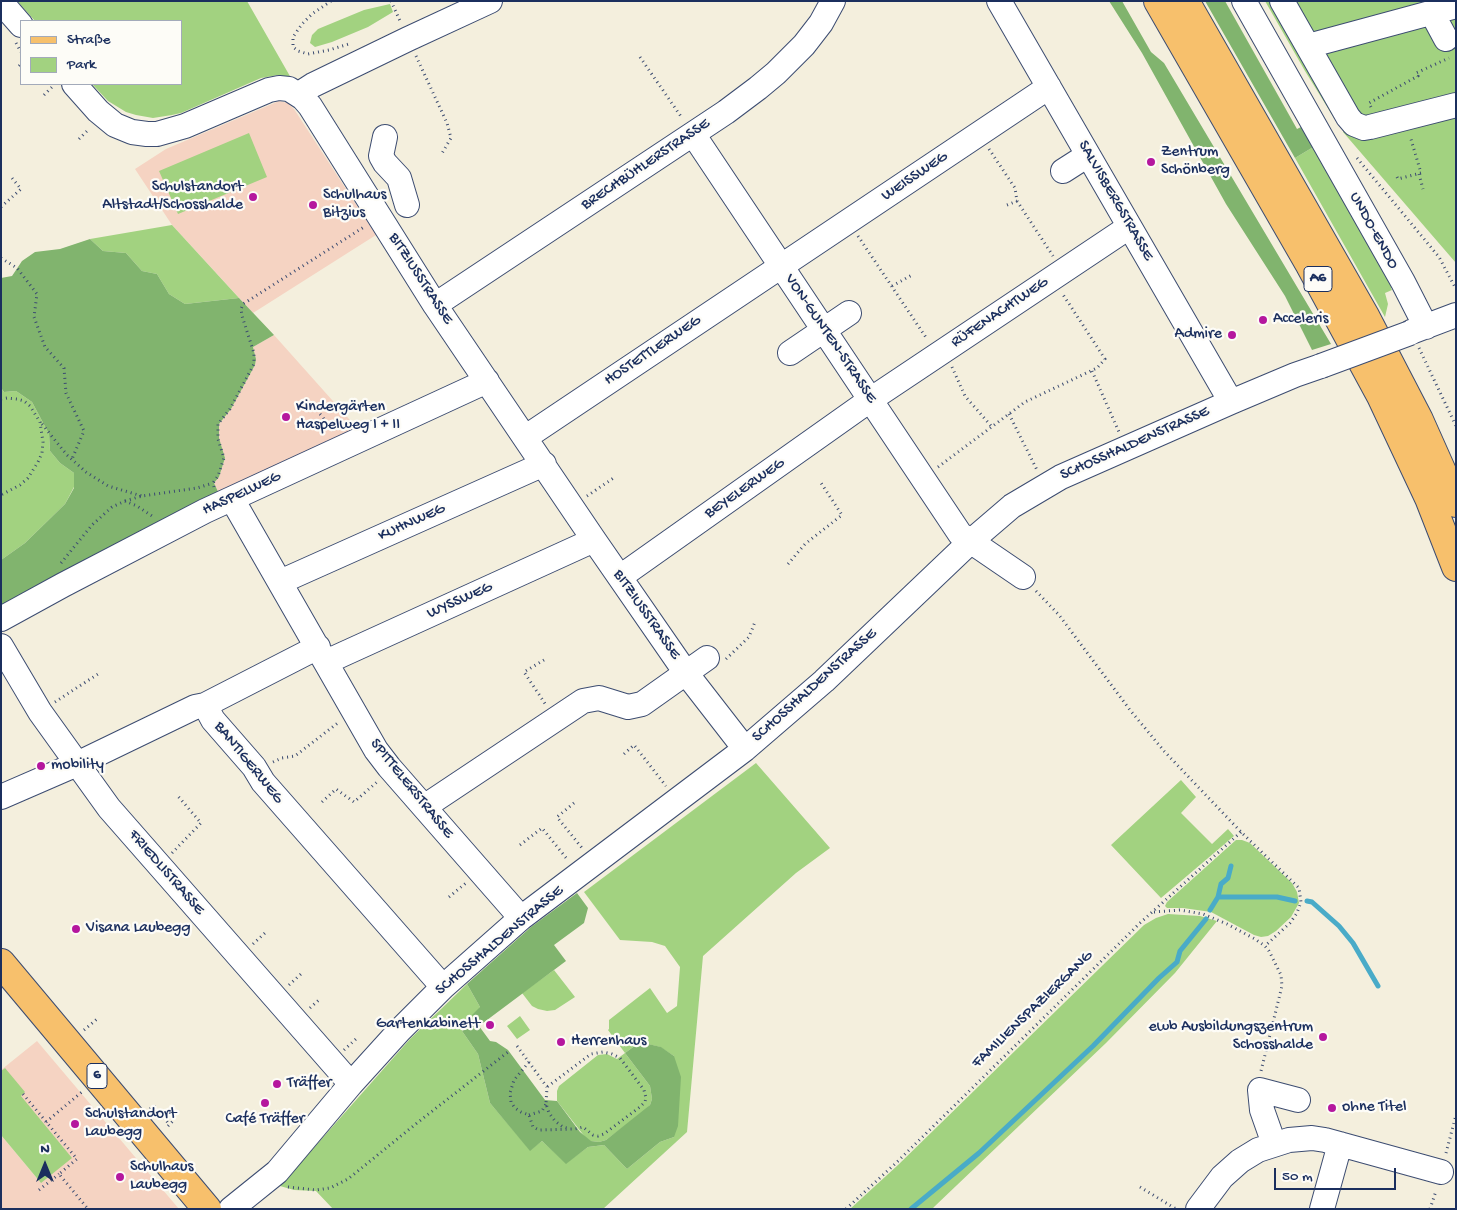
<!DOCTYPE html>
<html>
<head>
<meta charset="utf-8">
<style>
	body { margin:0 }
	#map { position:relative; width:1457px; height:1210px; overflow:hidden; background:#f4efdd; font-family:"Gochi Hand",sans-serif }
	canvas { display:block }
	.frame { position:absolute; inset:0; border:2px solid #1b2f5e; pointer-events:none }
	.legend { position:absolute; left:20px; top:20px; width:162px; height:65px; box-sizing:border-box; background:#fdfcf7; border:1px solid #a3aaba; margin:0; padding:6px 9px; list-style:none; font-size:15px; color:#1b2f5e }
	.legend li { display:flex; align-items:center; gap:10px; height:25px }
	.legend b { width:25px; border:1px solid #a3aaba }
	.north { position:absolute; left:20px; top:1140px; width:50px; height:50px; -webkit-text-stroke:4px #fdfcf7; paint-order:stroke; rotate:0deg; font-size:14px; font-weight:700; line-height:20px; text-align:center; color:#1b2f5e }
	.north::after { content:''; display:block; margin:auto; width:18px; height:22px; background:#1b2f5e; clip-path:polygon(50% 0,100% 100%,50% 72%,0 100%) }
	.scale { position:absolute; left:1274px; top:1168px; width:122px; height:22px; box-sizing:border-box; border:2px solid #1b2f5e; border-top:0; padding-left:6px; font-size:15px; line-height:18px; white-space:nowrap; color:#1b2f5e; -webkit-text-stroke:4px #fdfcf7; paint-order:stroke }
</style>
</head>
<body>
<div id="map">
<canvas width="1457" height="1210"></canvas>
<div class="frame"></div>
<ul class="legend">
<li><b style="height:6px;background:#f7c06c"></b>Straße</li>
<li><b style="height:14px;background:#a2d280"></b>Park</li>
</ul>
<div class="north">N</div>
<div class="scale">50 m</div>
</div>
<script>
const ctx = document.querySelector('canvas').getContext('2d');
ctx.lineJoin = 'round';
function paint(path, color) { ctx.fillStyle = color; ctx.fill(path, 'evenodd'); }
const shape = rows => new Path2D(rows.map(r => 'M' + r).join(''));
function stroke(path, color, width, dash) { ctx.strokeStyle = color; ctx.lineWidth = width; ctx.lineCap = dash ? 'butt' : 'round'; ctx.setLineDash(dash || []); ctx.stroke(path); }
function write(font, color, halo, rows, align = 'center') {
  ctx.font = font + ' "Gochi Hand",sans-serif'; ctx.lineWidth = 4.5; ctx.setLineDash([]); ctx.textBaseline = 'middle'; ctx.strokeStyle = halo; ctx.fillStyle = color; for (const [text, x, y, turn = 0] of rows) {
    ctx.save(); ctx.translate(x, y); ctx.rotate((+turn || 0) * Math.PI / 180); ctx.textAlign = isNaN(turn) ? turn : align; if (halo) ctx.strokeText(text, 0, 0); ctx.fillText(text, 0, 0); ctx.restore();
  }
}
paint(shape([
	[279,101,288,103,294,109,376,235,253,313,172,225,135,169,166,149],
	[274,335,357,428,218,492,214,483,219,477,225,458,219,439,219,424,231,409,255,365,256,359,253,347],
	[37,1041,179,1209,1,1209,1,1135,41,1183,21,1097,1,1112,5,1068,1,1071,1,1070]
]), '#f5d3c2');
paint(shape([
	[17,1,247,1,291,78,278,75,261,78,181,113,172,115,153,118,136,115,126,112,108,101,92,84,181,84,181,21,35,21],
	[1265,1,1456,1,1456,263,1343,132,1346,124,1340,114,1334,118,1305,71],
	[390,4,393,12,368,27,332,42,315,47,310,43,312,35,318,29,364,10],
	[249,133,267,177,178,214,159,171],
	[1315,146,1394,286,1391,288,1392,290,1385,293,1388,304,1385,317,1295,158],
	[172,225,239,298,185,304,169,294,157,274,142,271,126,253,103,251,90,239],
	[1,388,4,392,16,391,32,402,49,434,50,451,60,463,74,473,74,487,65,504,25,543,1,560],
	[756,763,830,848,796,873,703,956,687,1132,603,1209,333,1209,316,1191,294,1190,280,1186,410,1039,467,984,480,1007,475,1020,462,1031,478,1054,490,1103,530,1150,542,1141,566,1163,588,1147,604,1145,627,1169,660,1142,674,1137,674,1056,660,1047,640,1042,625,1053,650,1086,652,1099,650,1105,646,1110,606,1140,599,1142,590,1141,585,1137,557,1101,557,1091,559,1086,598,1055,607,1054,617,1059,625,1053,608,1030,609,1029,609,1020,650,988,667,1013,677,1006,680,967,665,946,652,942,620,940,584,892],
	[1181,780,1196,797,1181,813,1212,844,1228,829,1234,836,1161,898,1111,845],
	[1236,840,1242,840,1250,843,1292,883,1297,892,1299,903,1291,917,1276,931,1268,936,1261,937,1254,935,1211,912,1183,908,1167,908,1165,906,1167,902],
	[1168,914,1200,916,1217,921,1175,973,1106,1043,935,1206,932,1209,850,1209,898,1165,1144,925,1156,918],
	[554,970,575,997,555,1010,547,1011,538,1009,532,1006,522,993],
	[520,1016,530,1030,517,1039,507,1026],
	[5,1068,25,1092,21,1096,72,1158,41,1183,1,1135,1,1071]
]), '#a2d280');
paint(shape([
	[1109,1,1122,1,1151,52,1164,63,1331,344,1312,350,1285,296,1226,204,1142,53],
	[1205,1,1225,1,1297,129,1303,126,1315,146,1295,158],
	[90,239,103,251,126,253,142,271,157,274,169,294,185,304,239,298,274,335,253,347,256,359,255,365,231,409,219,424,219,438,225,458,219,477,214,483,220,496,1,609,1,560,25,543,65,504,74,488,74,473,60,463,50,451,49,434,32,402,16,391,4,392,1,388,1,278,12,276,22,261,35,252,60,249],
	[577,893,588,908,584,923,554,945,566,961,479,1026,490,1041,496,1042,508,1050,545,1100,557,1101,580,1132,591,1141,599,1142,606,1140,650,1105,652,1099,650,1086,625,1053,640,1042,661,1047,674,1056,681,1077,678,1126,674,1137,660,1142,627,1169,604,1145,588,1147,566,1164,542,1141,530,1151,490,1103,478,1054,462,1031,475,1020,472,1015,480,1007,467,984,531,927]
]), '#81b46e');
stroke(shape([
	[1218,897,1277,897,1295,901],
	[1307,901,1312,902,1339,926,1353,943,1378,986],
	[1210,910,1218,897,1221,884,1228,878,1231,866],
	[911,1209,979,1153,1093,1046,1159,978,1177,962,1180,951,1206,919]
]), '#49abc8', 5);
const minor = shape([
	[999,1,1231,402],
	[1244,1,1403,282,1426,327],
	[1282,1,1348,117,1354,124,1364,128,1370,127,1456,105],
	[1,2,21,25],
	[1432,13,1446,39],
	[1308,46,1456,6],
	[74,84,98,111,115,125,132,132,147,134,157,134,185,126,269,90,279,88,289,89,303,98,310,106,435,305,594,540,686,673,745,749],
	[299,94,313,85,408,39,490,1],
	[693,134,960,534,1023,577],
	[385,137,381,156,385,163,399,178,407,205],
	[1063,171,1088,155],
	[435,305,726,112,758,88,776,73,804,45,821,23,833,1],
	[1411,332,1456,315],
	[790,353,849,313],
	[526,437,1049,87],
	[232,499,376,750,389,767,521,918],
	[620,577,870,400,1129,227],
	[280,582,544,464],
	[1,619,63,585,205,511,487,381],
	[1,646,40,712,109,808,351,1084],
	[326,662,594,540],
	[205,705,213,720,254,767,263,782,443,987],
	[1,797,77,764,195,707,205,705,318,647],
	[424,807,583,701,599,698,628,707,642,704,707,658],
	[1274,1144,1262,1110,1260,1090,1298,1100],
	[231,1209,277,1172,351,1084,400,1030,443,987,521,918,745,749,824,681,970,542,1012,506,1061,477,1231,402,1295,375,1321,366],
	[1198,1209,1222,1177,1240,1161,1258,1150,1289,1140,1312,1138,1325,1140,1441,1172],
	[1322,1209,1340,1144]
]);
const major = shape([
	[1,963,207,1209]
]);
const highway = shape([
	[1158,1,1310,265,1381,396,1429,498,1456,567],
	[1185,1,1365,316,1419,420,1456,503]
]);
stroke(minor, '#3c4c71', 26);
stroke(major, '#3c4c71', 30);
stroke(highway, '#3c4c71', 30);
stroke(shape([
	[331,1,312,14,302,24,293,37,293,47,298,51,308,54,329,50,349,44],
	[391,1,400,21],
	[16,43,21,52],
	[416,56,447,123,451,138,441,155],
	[640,57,682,118],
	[19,66,21,64],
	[44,95,54,85],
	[1371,107,1369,103,1418,76,1416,73,1449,58],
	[79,139,89,129],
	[989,149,1015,188,1017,201,1053,256],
	[1357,158,1439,257,1456,289],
	[1419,174,1423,189],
	[1397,177,1398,179,1421,173,1410,136],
	[1007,205,1017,201],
	[1,207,21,189,12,178],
	[858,236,927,339],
	[1,258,17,268,37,294,34,317,45,347,64,368,66,393,84,431,72,459],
	[892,286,912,275],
	[1419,348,1456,426],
	[952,367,965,396,992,427],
	[1092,371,1119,432],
	[1,399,7,398,17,399,24,401,30,406,40,422,43,442,42,453,38,462,28,478,20,485,1,495],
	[320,414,334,431],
	[1009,414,1037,470],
	[42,424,67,455,86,472,108,486,142,496],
	[938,467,1025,402,1097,368,1105,359,1062,293],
	[214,487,213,483,218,476,224,458,218,439,218,424,230,409,254,364,254,353,242,316,241,309,243,304,364,227],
	[587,496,615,477],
	[125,501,142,496,197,488,213,483],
	[61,563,92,525,112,507,125,501,137,506,152,516],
	[788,564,805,544,842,515,821,483],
	[1036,591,1059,615,1130,710,1164,751,1241,832,1299,888,1301,902,1297,913,1290,923,1265,946],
	[726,659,749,637,755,622],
	[544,660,524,672,546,705],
	[55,702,98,674],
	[624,754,634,745,666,786],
	[273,762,282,758,295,756,339,722],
	[322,802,336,789,354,802,377,782],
	[574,803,557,817,582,848],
	[520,845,542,828,567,859],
	[172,853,201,823,177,795],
	[449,897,466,883],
	[1154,912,1180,910,1203,914,1227,924,1255,939,1265,946,1269,951,1281,975,1282,986,1261,1071],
	[253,944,265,933],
	[289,985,301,974],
	[310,1008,321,998],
	[84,1030,97,1019],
	[517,1046,547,1087,546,1104,549,1113,555,1121,563,1127,567,1128],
	[344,1050,357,1038],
	[529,1062,514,1080,510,1093,511,1102,515,1108,521,1112,529,1115,533,1127,539,1130,575,1129,583,1127,593,1135,598,1136,604,1134,640,1107,645,1102,646,1098,644,1090,620,1058,612,1054,603,1052,591,1054,547,1087],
	[23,1094,77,1159,59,1174,88,1209],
	[150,1109,154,1106,169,1124],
	[529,1115,542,1111,546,1104],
	[46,1122,83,1091],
	[168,1126,173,1121],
	[1446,1153,1456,1115],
	[288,1187,316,1190,330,1188,348,1179,417,1123,508,1052],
	[1140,1187,1176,1209],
	[39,1190,59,1174],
	[846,1209,896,1163,1140,923,1241,832],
	[1430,1209,1436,1191]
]), '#3c4c71', 3, [1, 4]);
stroke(minor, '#fff', 24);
stroke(major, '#f7c06c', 28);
stroke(highway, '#f7c06c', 28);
const minorBridge = shape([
	[1321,366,1410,333]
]);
stroke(minorBridge, '#3c4c71', 26, []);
stroke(minorBridge, '#fff', 24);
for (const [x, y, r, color] of [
	[1151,162,5,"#b5179e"],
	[253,197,5,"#b5179e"],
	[313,205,5,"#b5179e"],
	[1263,320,5,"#b5179e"],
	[1232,335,5,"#b5179e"],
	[286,417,5,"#b5179e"],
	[41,766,5,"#b5179e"],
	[76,929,5,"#b5179e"],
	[490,1025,5,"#b5179e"],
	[1323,1037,5,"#b5179e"],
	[561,1042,5,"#b5179e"],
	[277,1084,5,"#b5179e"],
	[265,1103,5,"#b5179e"],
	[1332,1108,5,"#b5179e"],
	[75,1124,5,"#b5179e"],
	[120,1177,5,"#b5179e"]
]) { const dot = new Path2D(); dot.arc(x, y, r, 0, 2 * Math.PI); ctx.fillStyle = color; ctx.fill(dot); stroke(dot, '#fdfcf7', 2); }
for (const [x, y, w] of [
	[1318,279,28],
	[97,1076,20]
]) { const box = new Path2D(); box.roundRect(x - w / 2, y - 12.5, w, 25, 4); ctx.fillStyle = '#fdfcf7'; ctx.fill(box); stroke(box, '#1b2f5e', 1); }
write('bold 15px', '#1b2f5e', null, [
	["A6",1318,279],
	["6",97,1076]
]);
write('16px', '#1b2f5e', '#fdfcf7', [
	["Zentrum",1161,153],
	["Schönberg",1161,171],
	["Schulstandort",243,188,"right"],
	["Altstadt/Schosshalde",243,206,"right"],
	["Schulhaus",323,196],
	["Bitzius",323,214],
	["Acceleris",1273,320],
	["Admire",1222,335,"right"],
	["Kindergärten",296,408],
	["Haspelweg I + II",296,426],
	["mobility",51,766],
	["Visana Laubegg",86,929],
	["Gartenkabinett",480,1025,"right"],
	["ewb Ausbildungszentrum",1313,1028,"right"],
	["Schosshalde",1313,1046,"right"],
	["Herrenhaus",571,1042],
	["Träffer",287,1084],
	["ohne Titel",1342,1108],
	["Schulstandort",85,1115],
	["Laubegg",85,1133],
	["Café Träffer",265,1120,"center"],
	["Schulhaus",130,1168],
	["Laubegg",130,1186]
], 'left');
write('16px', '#1b2f5e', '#fdfcf7', [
	["BRECHBÜHLERSTRASSE",646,165,-34],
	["WEISSWEG",915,177,-34],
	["SALVISBERGSTRASSE",1115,201,60],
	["UNDO-ENDO",1373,231,61],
	["BITZIUSSTRASSE",420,279,57],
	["RÜFENACHTWEG",1000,313,-34],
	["VON-GUNTEN-STRASSE",830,339,56],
	["HOSTETTLERWEG",653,351,-34],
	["SCHOSSHALDENSTRASSE",1135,444,-24],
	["BEYELERWEG",745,489,-35],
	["HASPELWEG",242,494,-25],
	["KUHNWEG",412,523,-24],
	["WYSSWEG",460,601,-24],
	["BITZIUSSTRASSE",646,615,55],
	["SCHOSSHALDENSTRASSE",815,686,-42],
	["BANTIGERWEG",248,763,51],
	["SPITTELERSTRASSE",411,789,51],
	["FRIEDLISTRASSE",166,873,49],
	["SCHOSSHALDENSTRASSE",500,941,-40],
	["FAMILIENSPAZIERGANG",1033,1010,-44]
]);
</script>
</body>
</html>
